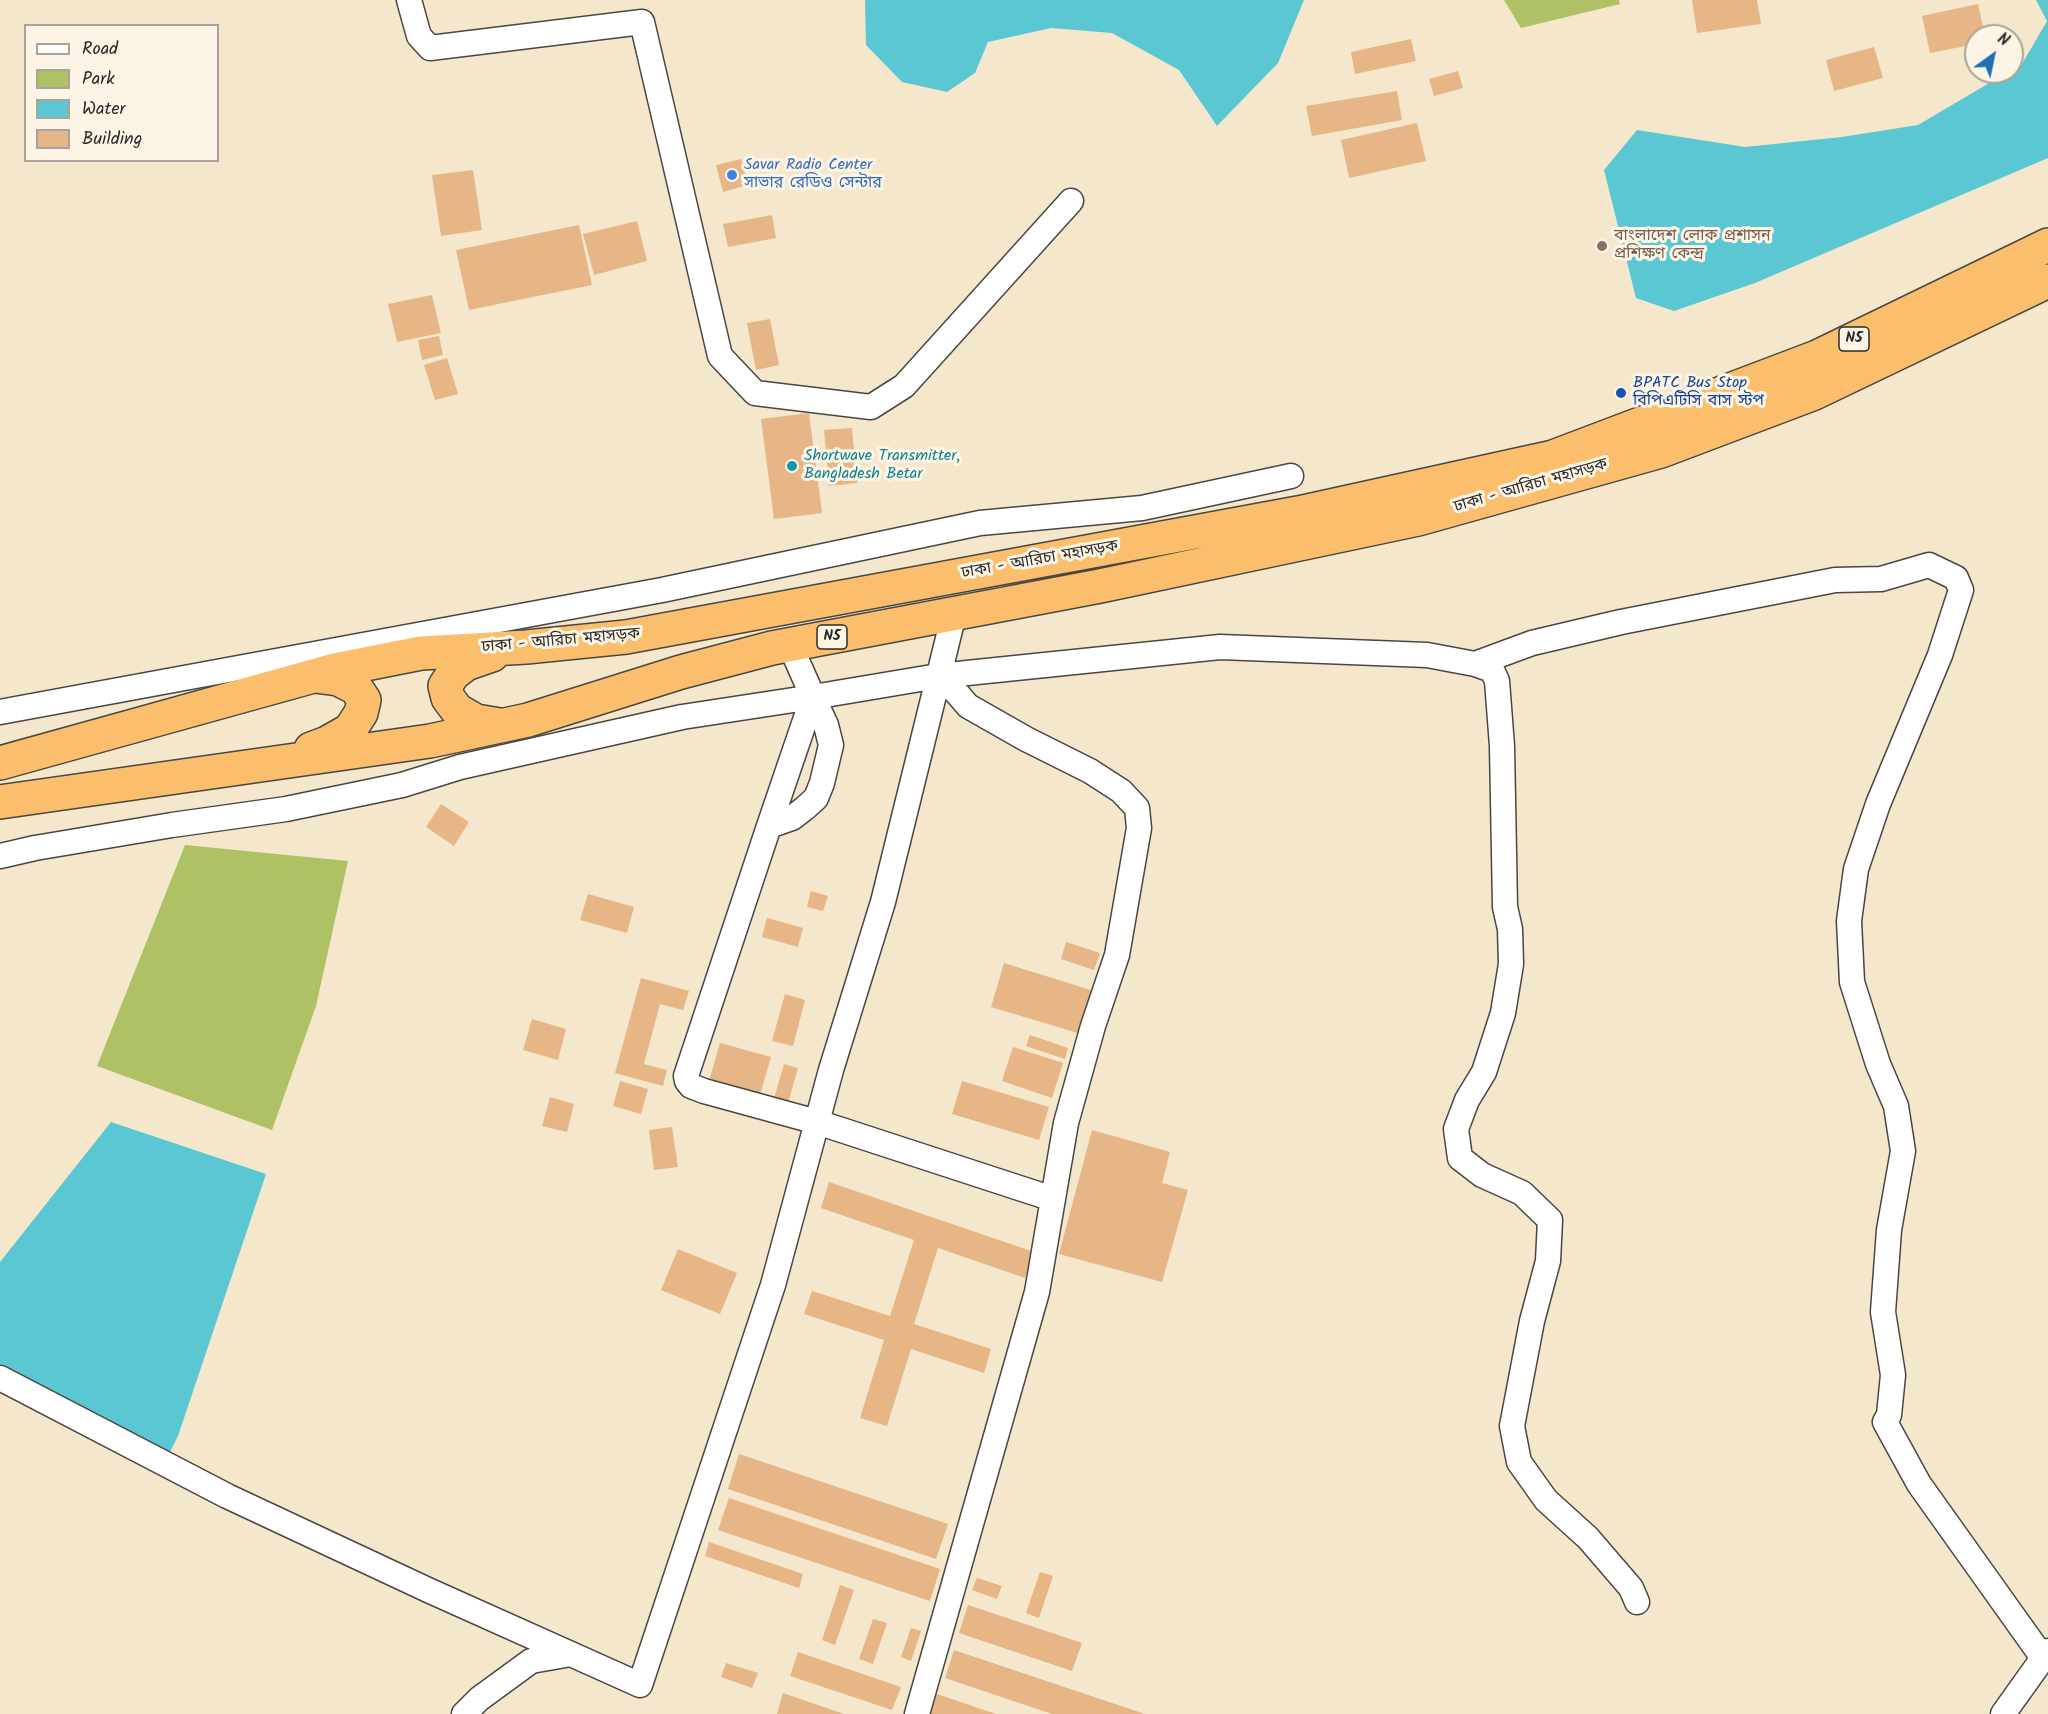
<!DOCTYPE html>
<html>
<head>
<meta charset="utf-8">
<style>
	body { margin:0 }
	#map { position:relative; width:2048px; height:1714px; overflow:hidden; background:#f4e7cc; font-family:Kalam,sans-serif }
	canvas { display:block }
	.legend { position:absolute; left:24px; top:24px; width:195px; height:138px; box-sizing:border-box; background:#fcf5e5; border:2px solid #a8a49b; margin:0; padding:8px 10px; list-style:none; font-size:18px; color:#2b2b2b }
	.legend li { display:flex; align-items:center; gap:12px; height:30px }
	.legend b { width:30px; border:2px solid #a8a49b }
	.north { position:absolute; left:1964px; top:24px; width:60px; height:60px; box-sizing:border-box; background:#fcf5e5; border:2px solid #a8a49b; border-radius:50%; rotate:33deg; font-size:16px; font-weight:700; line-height:24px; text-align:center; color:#2b2b2b }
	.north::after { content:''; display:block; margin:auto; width:21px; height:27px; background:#1f6fb2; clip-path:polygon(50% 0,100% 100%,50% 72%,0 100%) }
</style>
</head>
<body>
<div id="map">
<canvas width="2048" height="1714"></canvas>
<ul class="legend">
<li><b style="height:8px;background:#fff"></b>Road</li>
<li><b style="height:16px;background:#aec165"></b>Park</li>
<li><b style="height:16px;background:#5bc7d2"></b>Water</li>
<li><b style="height:16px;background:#e6b687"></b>Building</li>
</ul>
<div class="north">N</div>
</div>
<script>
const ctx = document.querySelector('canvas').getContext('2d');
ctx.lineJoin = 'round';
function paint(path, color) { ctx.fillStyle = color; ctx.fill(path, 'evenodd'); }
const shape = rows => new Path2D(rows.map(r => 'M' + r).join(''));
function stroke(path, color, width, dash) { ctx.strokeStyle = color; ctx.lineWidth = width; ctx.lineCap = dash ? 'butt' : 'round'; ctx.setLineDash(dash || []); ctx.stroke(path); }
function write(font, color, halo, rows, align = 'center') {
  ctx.font = font + ' Kalam,"Noto Sans Bengali",sans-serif'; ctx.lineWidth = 6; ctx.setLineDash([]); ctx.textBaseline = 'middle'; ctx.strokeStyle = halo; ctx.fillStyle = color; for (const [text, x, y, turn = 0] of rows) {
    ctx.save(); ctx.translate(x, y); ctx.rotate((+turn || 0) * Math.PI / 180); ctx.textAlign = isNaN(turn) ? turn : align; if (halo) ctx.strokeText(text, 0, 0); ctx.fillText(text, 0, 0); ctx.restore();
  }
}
paint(shape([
	[1504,0,1619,0,1620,4,1521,28],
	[185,845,348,861,316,1006,272,1130,97,1066]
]), '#aec165');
paint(shape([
	[865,0,1304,0,1278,63,1217,126,1179,70,1112,33,1051,28,988,42,975,73,947,92,902,82,866,45],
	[2036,0,2048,0,2048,158,1755,283,1674,311,1636,298,1604,170,1637,130,1745,147,1842,137,1918,125,2008,72,2012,72,2012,70,2022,64,2047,21],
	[111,1122,266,1174,178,1436,169,1454,0,1365,0,1262]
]), '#5bc7d2');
paint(shape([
	[1692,0,1757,0,1761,24,1697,33],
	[1978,4,1985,36,1976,36,1976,44,1930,53,1922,16],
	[1411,39,1416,61,1355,74,1351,52],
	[1874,47,1883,78,1834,91,1826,60],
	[1458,71,1463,88,1434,96,1429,79],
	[1397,91,1402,120,1312,136,1306,106],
	[1417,123,1426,161,1349,178,1341,140],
	[741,159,748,185,723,192,716,165],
	[473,170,482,230,441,236,432,175],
	[772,215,776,238,728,247,723,224],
	[637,221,647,261,594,275,583,234],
	[579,225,592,285,469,310,456,250],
	[432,295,441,333,397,342,388,304],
	[770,319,779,365,756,370,747,323],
	[439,336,443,355,422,360,418,340],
	[447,358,458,394,435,400,424,365],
	[809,413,822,513,774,519,761,419],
	[852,428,857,483,829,486,824,430],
	[441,804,469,822,454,846,426,827],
	[811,891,828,896,823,911,807,907],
	[588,894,634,907,627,933,580,920],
	[767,918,803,928,798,947,762,937],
	[1066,942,1100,953,1094,970,1061,959],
	[1004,963,1094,991,1081,1034,991,1007],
	[641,978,689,991,683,1010,660,1004,644,1064,667,1070,663,1086,615,1073],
	[785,994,805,1000,793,1046,772,1041],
	[532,1019,566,1029,558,1060,523,1050],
	[1030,1035,1068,1048,1065,1059,1026,1046],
	[720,1043,771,1057,760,1095,709,1081],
	[1013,1047,1063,1063,1052,1098,1002,1081],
	[784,1064,798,1068,788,1103,774,1099],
	[620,1081,648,1089,641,1114,613,1106],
	[962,1081,1049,1107,1039,1140,952,1114],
	[550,1097,574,1104,567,1132,542,1126],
	[672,1127,678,1167,654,1170,649,1130],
	[1092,1130,1170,1152,1162,1183,1188,1190,1162,1282,1059,1254],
	[829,1182,1034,1252,1025,1278,938,1248,914,1324,991,1349,984,1373,911,1349,887,1426,860,1418,884,1340,804,1314,812,1291,890,1316,914,1240,821,1208],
	[678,1249,737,1273,720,1314,661,1290],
	[739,1454,948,1524,936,1559,728,1489],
	[729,1498,940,1569,930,1601,718,1530],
	[709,1542,803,1574,799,1588,705,1556],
	[1040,1572,1053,1576,1039,1618,1026,1613],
	[977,1578,1002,1586,997,1599,972,1590],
	[840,1585,854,1590,835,1645,822,1640],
	[968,1605,1082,1643,1072,1671,959,1633],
	[873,1619,887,1623,873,1664,859,1659],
	[911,1628,921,1631,911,1661,901,1657],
	[954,1650,1145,1714,1052,1714,945,1678],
	[798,1652,901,1687,892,1710,790,1676],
	[726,1663,758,1673,752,1688,721,1677],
	[783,1693,844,1714,777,1714],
	[934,1693,996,1714,927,1714]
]), '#e6b687');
const minor = shape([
	[409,0,419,36,430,48,642,22,720,356,755,393,871,407,904,386,1071,201],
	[1475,664,1532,643,1621,622,1835,580,1881,579,1929,565,1956,578,1961,590,1940,655,1878,804,1856,869,1849,921,1852,982,1878,1064,1896,1106,1903,1151,1889,1230,1883,1312,1893,1375,1889,1415,1885,1422,1919,1484,2043,1658],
	[813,697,938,676,1220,647,1427,655,1475,664,1492,670,1497,681,1502,746,1505,907,1510,929,1511,964,1503,1013,1484,1072,1467,1100,1456,1129,1460,1158,1482,1175,1522,1193,1550,1220,1548,1261,1532,1321,1512,1426,1519,1462,1546,1500,1588,1538,1631,1588,1637,1602],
	[813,697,826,725,831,745,822,783,816,798,805,808,792,818,769,826,686,1076,687,1081,691,1086,704,1091,817,1122,1053,1199],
	[0,712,662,590,980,523,1142,508,1291,476],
	[769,826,813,697],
	[0,856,35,848,172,825,286,809,402,785,460,767,682,717,813,697,790,645],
	[0,1378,227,1496,428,1590,640,1685,773,1285,831,1070,883,902,954,614],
	[464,1714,479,1699,531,1661,571,1654],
	[917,1714,1037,1292,1066,1123,1093,1026,1117,955,1139,828,1137,808,1121,791,1090,771,1026,739,968,706,956,692,938,676],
	[2003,1714,2048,1651]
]);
const highway = shape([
	[492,655,466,664,453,674,445,686,448,698,457,710,476,721,500,725],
	[311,749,327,743,350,730,361,713,364,700,356,688,338,679,315,676],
	[0,763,335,670,421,653,526,647,626,637,1298,513,1553,457,1817,357,2048,245],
	[0,802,430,741,528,720,681,672,772,648,1100,586,1418,519,1661,451,1812,394,2048,281]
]);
stroke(minor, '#494743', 27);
stroke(highway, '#494743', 36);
stroke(minor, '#fff', 24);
stroke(highway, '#fabe6d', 33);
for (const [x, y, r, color] of [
	[732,175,6,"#3f7fe0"],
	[1602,246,6,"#8d6e63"],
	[1621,393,6,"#1a4fb4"],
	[792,466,6,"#0f9aa8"]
]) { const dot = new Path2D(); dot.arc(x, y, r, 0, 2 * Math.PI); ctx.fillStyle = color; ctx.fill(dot); stroke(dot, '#fcf5e5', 2); }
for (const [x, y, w] of [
	[1854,339,30],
	[832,637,30]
]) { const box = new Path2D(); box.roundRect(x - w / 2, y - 12, w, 24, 4.5); ctx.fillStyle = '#fcf5e5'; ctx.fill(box); stroke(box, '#2b2b2b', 1.5); }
write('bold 15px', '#2b2b2b', null, [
	["N5",1854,339],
	["N5",832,637]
]);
write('16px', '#366cbe', '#fcf5e5', [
	["Savar Radio Center",744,166],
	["সাভার রেডিও সেন্টার",744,184]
], 'left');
write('16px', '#785e54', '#fcf5e5', [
	["বাংলাদেশ লোক প্রশাসন",1614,237],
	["প্রশিক্ষণ কেন্দ্র",1614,255]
], 'left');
write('16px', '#164399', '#fcf5e5', [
	["BPATC Bus Stop",1633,384],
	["বিপিএটিসি বাস স্টপ",1633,402]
], 'left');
write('16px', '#0d838f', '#fcf5e5', [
	["Shortwave Transmitter,",804,457],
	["Bangladesh Betar",804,475]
], 'left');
write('16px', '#2b2b2b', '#fcf5e5', [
	["ঢাকা - আরিচা মহাসড়ক",1531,487,-16],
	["ঢাকা - আরিচা মহাসড়ক",1040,561,-10],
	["ঢাকা - আরিচা মহাসড়ক",561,642,-5]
]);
</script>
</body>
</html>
